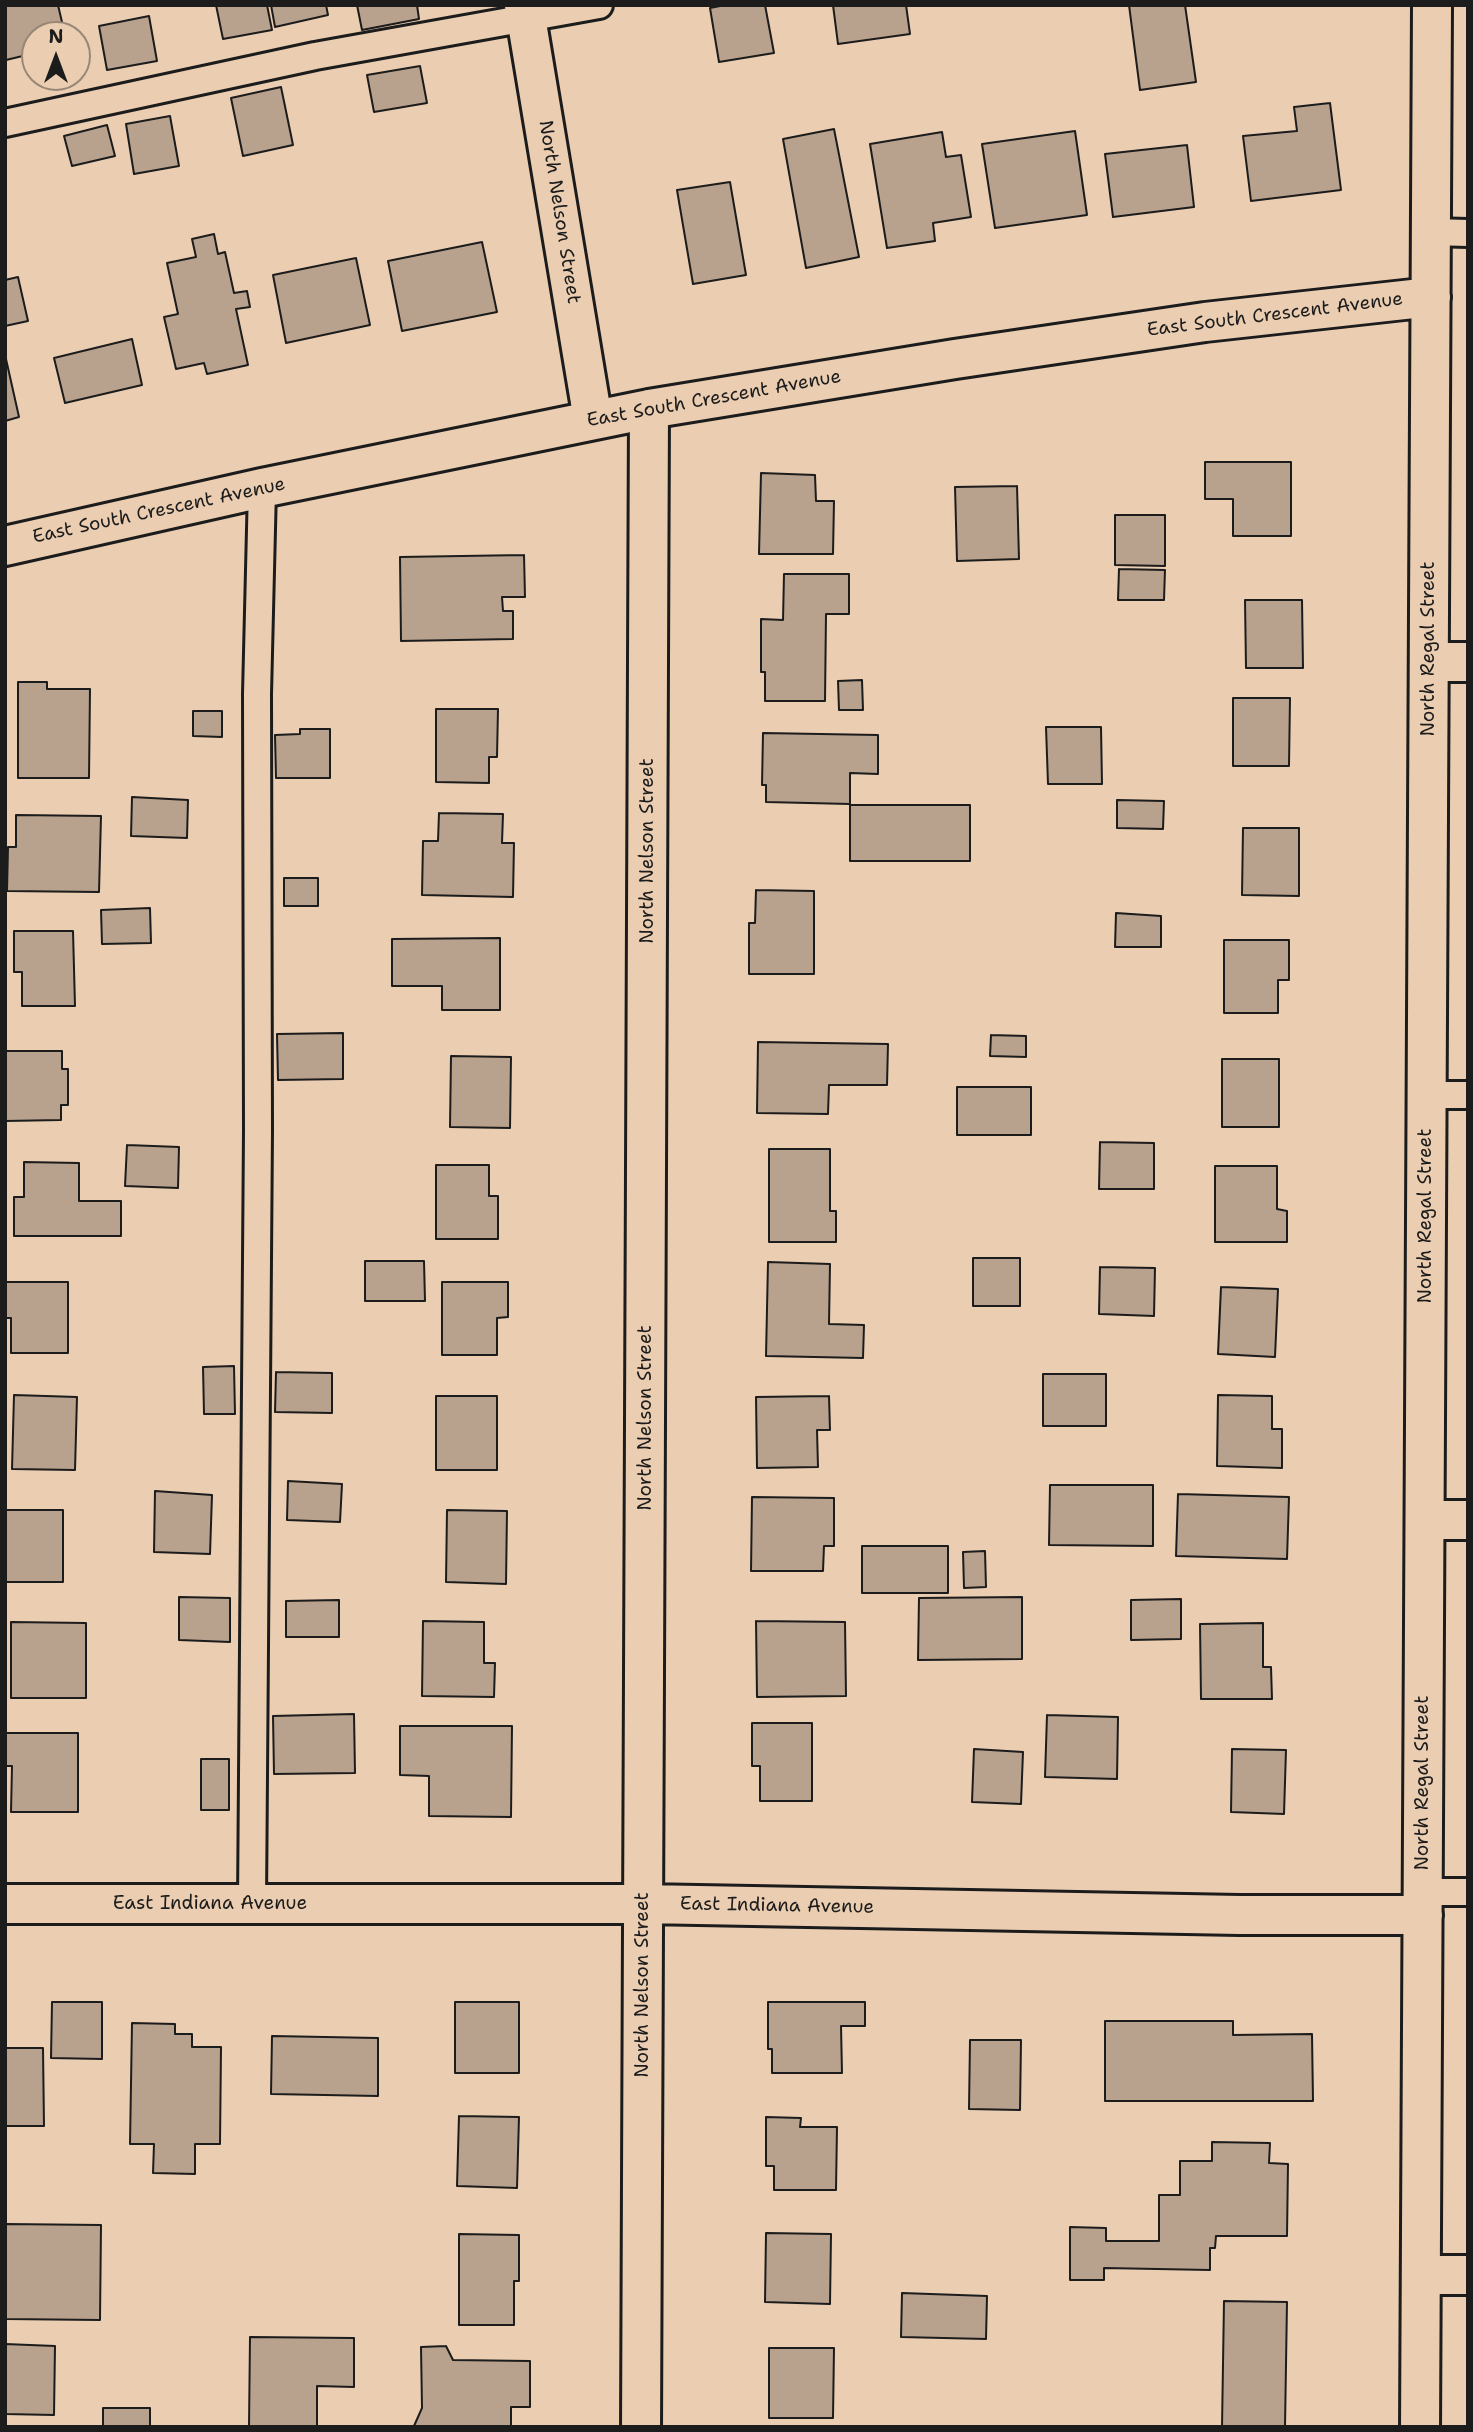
<!DOCTYPE html>
<html>
<head>
<meta charset="utf-8">
<style>
	body { margin:0 }
	#map { position:relative; width:1473px; height:2432px; overflow:hidden; background:#ebceb2; font-family:"Shantell Sans",sans-serif }
	canvas { display:block }
	.frame { position:absolute; inset:0; border:7px solid #1c1c1c; pointer-events:none }
	.north { position:absolute; left:21px; top:21px; width:70px; height:70px; box-sizing:border-box; background:#ebceb2; border:2px solid #988776; border-radius:50%; rotate:0deg; font-size:19px; font-weight:700; line-height:28px; text-align:center; color:#1c1c1c }
	.north::after { content:''; display:block; margin:auto; width:24px; height:32px; background:#1c1c1c; clip-path:polygon(50% 0,100% 100%,50% 72%,0 100%) }
</style>
</head>
<body>
<div id="map">
<canvas width="1473" height="2432"></canvas>
<div class="frame"></div>
<div class="north">N</div>
</div>
<script>
const ctx = document.querySelector('canvas').getContext('2d');
ctx.lineJoin = 'round';
function paint(path, color) { ctx.fillStyle = color; ctx.fill(path, 'evenodd'); }
const shape = rows => new Path2D(rows.map(r => 'M' + r).join(''));
function stroke(path, color, width, dash) { ctx.strokeStyle = color; ctx.lineWidth = width; ctx.lineCap = dash ? 'butt' : 'round'; ctx.setLineDash(dash || []); ctx.stroke(path); }
function write(font, color, halo, rows, align = 'center') {
  ctx.font = font + ' "Shantell Sans",sans-serif'; ctx.lineWidth = 6; ctx.setLineDash([]); ctx.textBaseline = 'middle'; ctx.strokeStyle = halo; ctx.fillStyle = color; for (const [text, x, y, turn = 0] of rows) {
    ctx.save(); ctx.translate(x, y); ctx.rotate((+turn || 0) * Math.PI / 180); ctx.textAlign = isNaN(turn) ? turn : align; if (halo) ctx.strokeText(text, 0, 0); ctx.fillText(text, 0, 0); ctx.restore();
  }
}
const building = shape([
	[5,5,58,5,65,35,35,35,35,53,6,60,5,5],
	[216,5,267,5,272,30,223,39,216,5],
	[271,5,326,5,328,15,275,27,271,5],
	[357,5,417,5,419,19,362,30,357,5],
	[725,5,765,5,774,53,719,62,710,8,725,5],
	[833,5,906,5,910,34,838,44,833,5],
	[1129,5,1185,5,1196,82,1140,90,1129,5],
	[149,16,157,61,107,70,99,26,149,16],
	[420,66,427,103,374,112,367,75,420,66],
	[281,87,293,145,243,156,231,98,281,87],
	[1330,103,1341,190,1251,201,1243,136,1297,131,1294,107,1330,103],
	[170,116,179,166,134,174,126,124,170,116],
	[107,125,115,156,72,166,64,136,107,125],
	[834,129,859,257,806,268,783,139,834,129],
	[1075,131,1087,215,995,228,982,144,1075,131],
	[942,132,946,157,961,155,971,217,933,223,935,241,887,248,870,144,942,132],
	[1187,145,1194,207,1113,217,1105,154,1187,145],
	[730,182,746,275,693,284,677,190,730,182],
	[214,234,218,254,225,252,234,293,247,291,250,307,236,309,248,365,207,374,204,363,176,369,164,317,178,314,167,263,196,257,192,239,214,234],
	[482,242,497,312,402,331,388,261,482,242],
	[356,258,370,325,286,343,273,275,356,258],
	[18,277,28,321,5,326,5,280,18,277],
	[132,339,142,385,65,403,54,358,132,339],
	[6,359,19,417,5,421,5,360,6,359],
	[1205,462,1291,462,1291,536,1233,536,1233,499,1205,499,1205,462],
	[761,473,815,475,816,501,834,501,833,554,759,554,761,473],
	[1017,486,1019,559,957,561,955,487,1017,486],
	[1115,515,1165,515,1165,566,1115,565,1115,515],
	[524,555,525,597,502,597,503,611,513,611,513,639,401,641,400,557,524,555],
	[1119,569,1165,570,1164,600,1118,600,1119,569],
	[784,574,849,574,849,614,826,614,825,701,765,701,765,672,761,672,761,619,783,620,784,574],
	[1245,600,1302,600,1303,668,1246,668,1245,600],
	[862,680,863,710,839,710,838,681,862,680],
	[18,682,47,682,47,689,90,689,89,778,18,778,18,682],
	[1233,698,1290,698,1289,766,1233,766,1233,698],
	[436,709,498,709,497,757,489,757,489,783,436,782,436,709],
	[193,711,222,711,222,737,193,736,193,711],
	[1046,727,1101,727,1102,784,1048,784,1046,727],
	[300,729,330,729,330,778,276,778,275,735,300,734,300,729],
	[763,733,878,735,878,774,850,773,850,804,766,802,766,785,762,785,763,733],
	[132,797,188,800,187,838,131,836,132,797],
	[1117,800,1164,801,1163,829,1117,828,1117,800],
	[850,805,970,805,970,861,850,861,850,805],
	[439,813,503,814,502,843,514,843,513,897,422,895,423,841,438,841,439,813],
	[16,815,101,816,99,892,7,891,8,847,16,847,16,815],
	[1243,828,1299,828,1299,896,1242,895,1243,828],
	[284,878,318,878,318,906,284,906,284,878],
	[756,890,814,891,814,974,749,974,749,923,755,923,756,890],
	[150,908,151,943,102,944,101,910,150,908],
	[1116,913,1161,916,1161,947,1115,947,1116,913],
	[14,931,73,931,75,1006,22,1006,22,972,14,972,14,931],
	[500,938,500,1010,442,1010,442,986,392,986,392,939,500,938],
	[1224,940,1289,940,1289,980,1278,980,1278,1013,1224,1013,1224,940],
	[343,1033,343,1079,278,1080,277,1034,343,1033],
	[991,1035,1026,1036,1026,1057,990,1056,991,1035],
	[758,1042,888,1044,887,1085,829,1085,828,1114,757,1113,758,1042],
	[5,1051,62,1051,62,1069,68,1069,68,1105,61,1105,61,1120,5,1121,5,1051],
	[451,1056,511,1057,510,1128,450,1127,451,1056],
	[1222,1059,1279,1059,1279,1127,1222,1127,1222,1059],
	[957,1087,1031,1087,1031,1135,957,1135,957,1087],
	[1100,1142,1154,1143,1154,1189,1099,1189,1100,1142],
	[127,1145,179,1147,178,1188,125,1186,127,1145],
	[769,1149,830,1149,830,1211,836,1211,836,1242,769,1242,769,1149],
	[24,1162,79,1163,79,1201,121,1201,121,1236,14,1236,14,1197,24,1197,24,1162],
	[436,1165,489,1165,489,1196,498,1196,498,1239,436,1239,436,1165],
	[1215,1166,1277,1166,1277,1209,1287,1211,1287,1242,1215,1242,1215,1166],
	[973,1258,1020,1258,1020,1306,973,1306,973,1258],
	[365,1261,424,1261,425,1301,365,1301,365,1261],
	[768,1262,830,1264,829,1324,864,1325,863,1358,766,1356,768,1262],
	[1100,1267,1155,1268,1154,1316,1099,1314,1100,1267],
	[5,1282,68,1282,68,1353,11,1353,11,1318,5,1318,5,1282],
	[442,1282,508,1282,508,1317,497,1318,497,1355,442,1355,442,1282],
	[1221,1287,1278,1289,1275,1357,1218,1354,1221,1287],
	[234,1366,235,1414,204,1414,203,1367,234,1366],
	[276,1372,332,1373,332,1413,275,1412,276,1372],
	[1043,1374,1106,1374,1106,1426,1043,1426,1043,1374],
	[14,1395,77,1397,75,1470,12,1469,14,1395],
	[1218,1395,1272,1396,1272,1429,1282,1429,1282,1468,1217,1466,1218,1395],
	[436,1396,497,1396,497,1470,436,1470,436,1396],
	[829,1396,830,1430,817,1430,818,1467,757,1468,756,1397,829,1396],
	[288,1481,342,1484,340,1522,287,1520,288,1481],
	[1050,1485,1153,1485,1153,1546,1049,1545,1050,1485],
	[155,1491,212,1495,210,1554,154,1552,155,1491],
	[1178,1494,1289,1497,1287,1559,1176,1556,1178,1494],
	[752,1497,834,1498,834,1546,824,1546,823,1571,751,1571,752,1497],
	[5,1510,63,1510,63,1582,5,1582,5,1510],
	[447,1510,507,1511,506,1584,446,1582,447,1510],
	[862,1546,948,1546,948,1593,862,1593,862,1546],
	[985,1551,986,1587,964,1588,963,1552,985,1551],
	[179,1597,230,1598,230,1642,179,1640,179,1597],
	[1022,1597,1022,1659,918,1660,919,1598,1022,1597],
	[1181,1599,1181,1639,1131,1640,1131,1600,1181,1599],
	[339,1600,339,1637,286,1637,286,1601,339,1600],
	[423,1621,484,1622,484,1663,495,1663,494,1697,422,1696,423,1621],
	[756,1621,845,1622,846,1696,757,1697,756,1621],
	[11,1622,86,1623,86,1698,11,1698,11,1622],
	[1263,1623,1263,1667,1271,1667,1272,1699,1201,1699,1200,1624,1263,1623],
	[354,1714,355,1773,274,1774,273,1716,354,1714],
	[1047,1715,1118,1717,1117,1779,1045,1777,1047,1715],
	[752,1723,812,1723,812,1801,760,1801,760,1766,752,1766,752,1723],
	[400,1726,512,1726,511,1817,429,1816,429,1776,400,1775,400,1726],
	[5,1733,78,1733,78,1812,11,1812,12,1766,5,1766,5,1733],
	[974,1749,1023,1752,1021,1804,972,1802,974,1749],
	[1232,1749,1286,1750,1284,1814,1231,1812,1232,1749],
	[201,1759,229,1759,229,1810,201,1810,201,1759],
	[52,2002,102,2002,102,2059,51,2058,52,2002],
	[455,2002,519,2002,519,2073,455,2073,455,2002],
	[768,2002,865,2002,865,2026,841,2026,842,2073,772,2073,772,2049,768,2049,768,2002],
	[1105,2021,1233,2021,1233,2035,1312,2034,1313,2101,1105,2101,1105,2021],
	[132,2023,175,2024,175,2034,192,2034,192,2047,221,2047,220,2144,195,2144,195,2174,153,2173,154,2144,130,2144,132,2023],
	[272,2036,378,2038,378,2096,271,2094,272,2036],
	[970,2040,1021,2040,1020,2110,969,2109,970,2040],
	[5,2048,43,2048,44,2126,5,2126,5,2048],
	[459,2116,519,2117,517,2188,457,2186,459,2116],
	[766,2117,801,2118,800,2127,837,2127,836,2190,774,2190,774,2166,766,2166,766,2117],
	[1212,2142,1270,2143,1269,2163,1288,2164,1287,2236,1216,2236,1215,2248,1210,2248,1210,2270,1104,2268,1104,2280,1070,2280,1070,2227,1106,2228,1106,2241,1159,2241,1159,2195,1180,2195,1180,2161,1212,2161,1212,2142],
	[5,2224,101,2225,100,2320,5,2319,5,2224],
	[766,2233,831,2234,830,2304,765,2302,766,2233],
	[459,2234,519,2235,519,2281,514,2281,514,2325,459,2325,459,2234],
	[902,2293,987,2296,986,2339,901,2337,902,2293],
	[1224,2301,1287,2302,1285,2427,1222,2427,1224,2301],
	[250,2337,354,2338,354,2387,317,2386,317,2427,249,2427,250,2337],
	[5,2344,55,2346,54,2415,5,2414,5,2344],
	[446,2346,453,2360,530,2361,530,2407,511,2407,511,2427,414,2426,422,2408,421,2347,446,2346],
	[769,2348,834,2348,833,2418,769,2418,769,2348],
	[103,2408,150,2408,150,2427,103,2427,103,2408]
]);
paint(building, '#b8a18d');
stroke(building, '#1c1c1c', 2);
const service = shape([
	[5,123,315,56,599,5],
	[1431,232,1468,233],
	[1427,1095,1468,1095],
	[1423,1892,1468,1892],
	[252,1904,258,1130,257,694,262,488]
]);
const minor = shape([
	[524,5,593,420],
	[5,546,262,488,649,409,955,359,1205,322,1431,297],
	[1429,662,1468,662],
	[1425,1520,1468,1520],
	[5,1904,644,1904,1240,1915,1423,1915],
	[1421,2275,1468,2275],
	[641,2427,649,409],
	[1420,2427,1432,5]
]);
stroke(service, '#1c1c1c', 32);
stroke(minor, '#1c1c1c', 44);
stroke(service, '#ebceb2', 26);
stroke(minor, '#ebceb2', 38);
write('19px', '#1c1c1c', '#ebceb2', [
	["North Nelson Street",559,212,81],
	["East South Crescent Avenue",1275,315,-7],
	["East South Crescent Avenue",714,399,-10],
	["East South Crescent Avenue",159,511,-12],
	["North Regal Street",1429,649,-90],
	["North Nelson Street",648,851,-90],
	["North Regal Street",1426,1216,-90],
	["North Nelson Street",646,1418,-90],
	["North Regal Street",1423,1783,-90],
	["East Indiana Avenue",210,1904],
	["East Indiana Avenue",777,1906,1],
	["North Nelson Street",643,1985,-90]
]);
</script>
</body>
</html>
